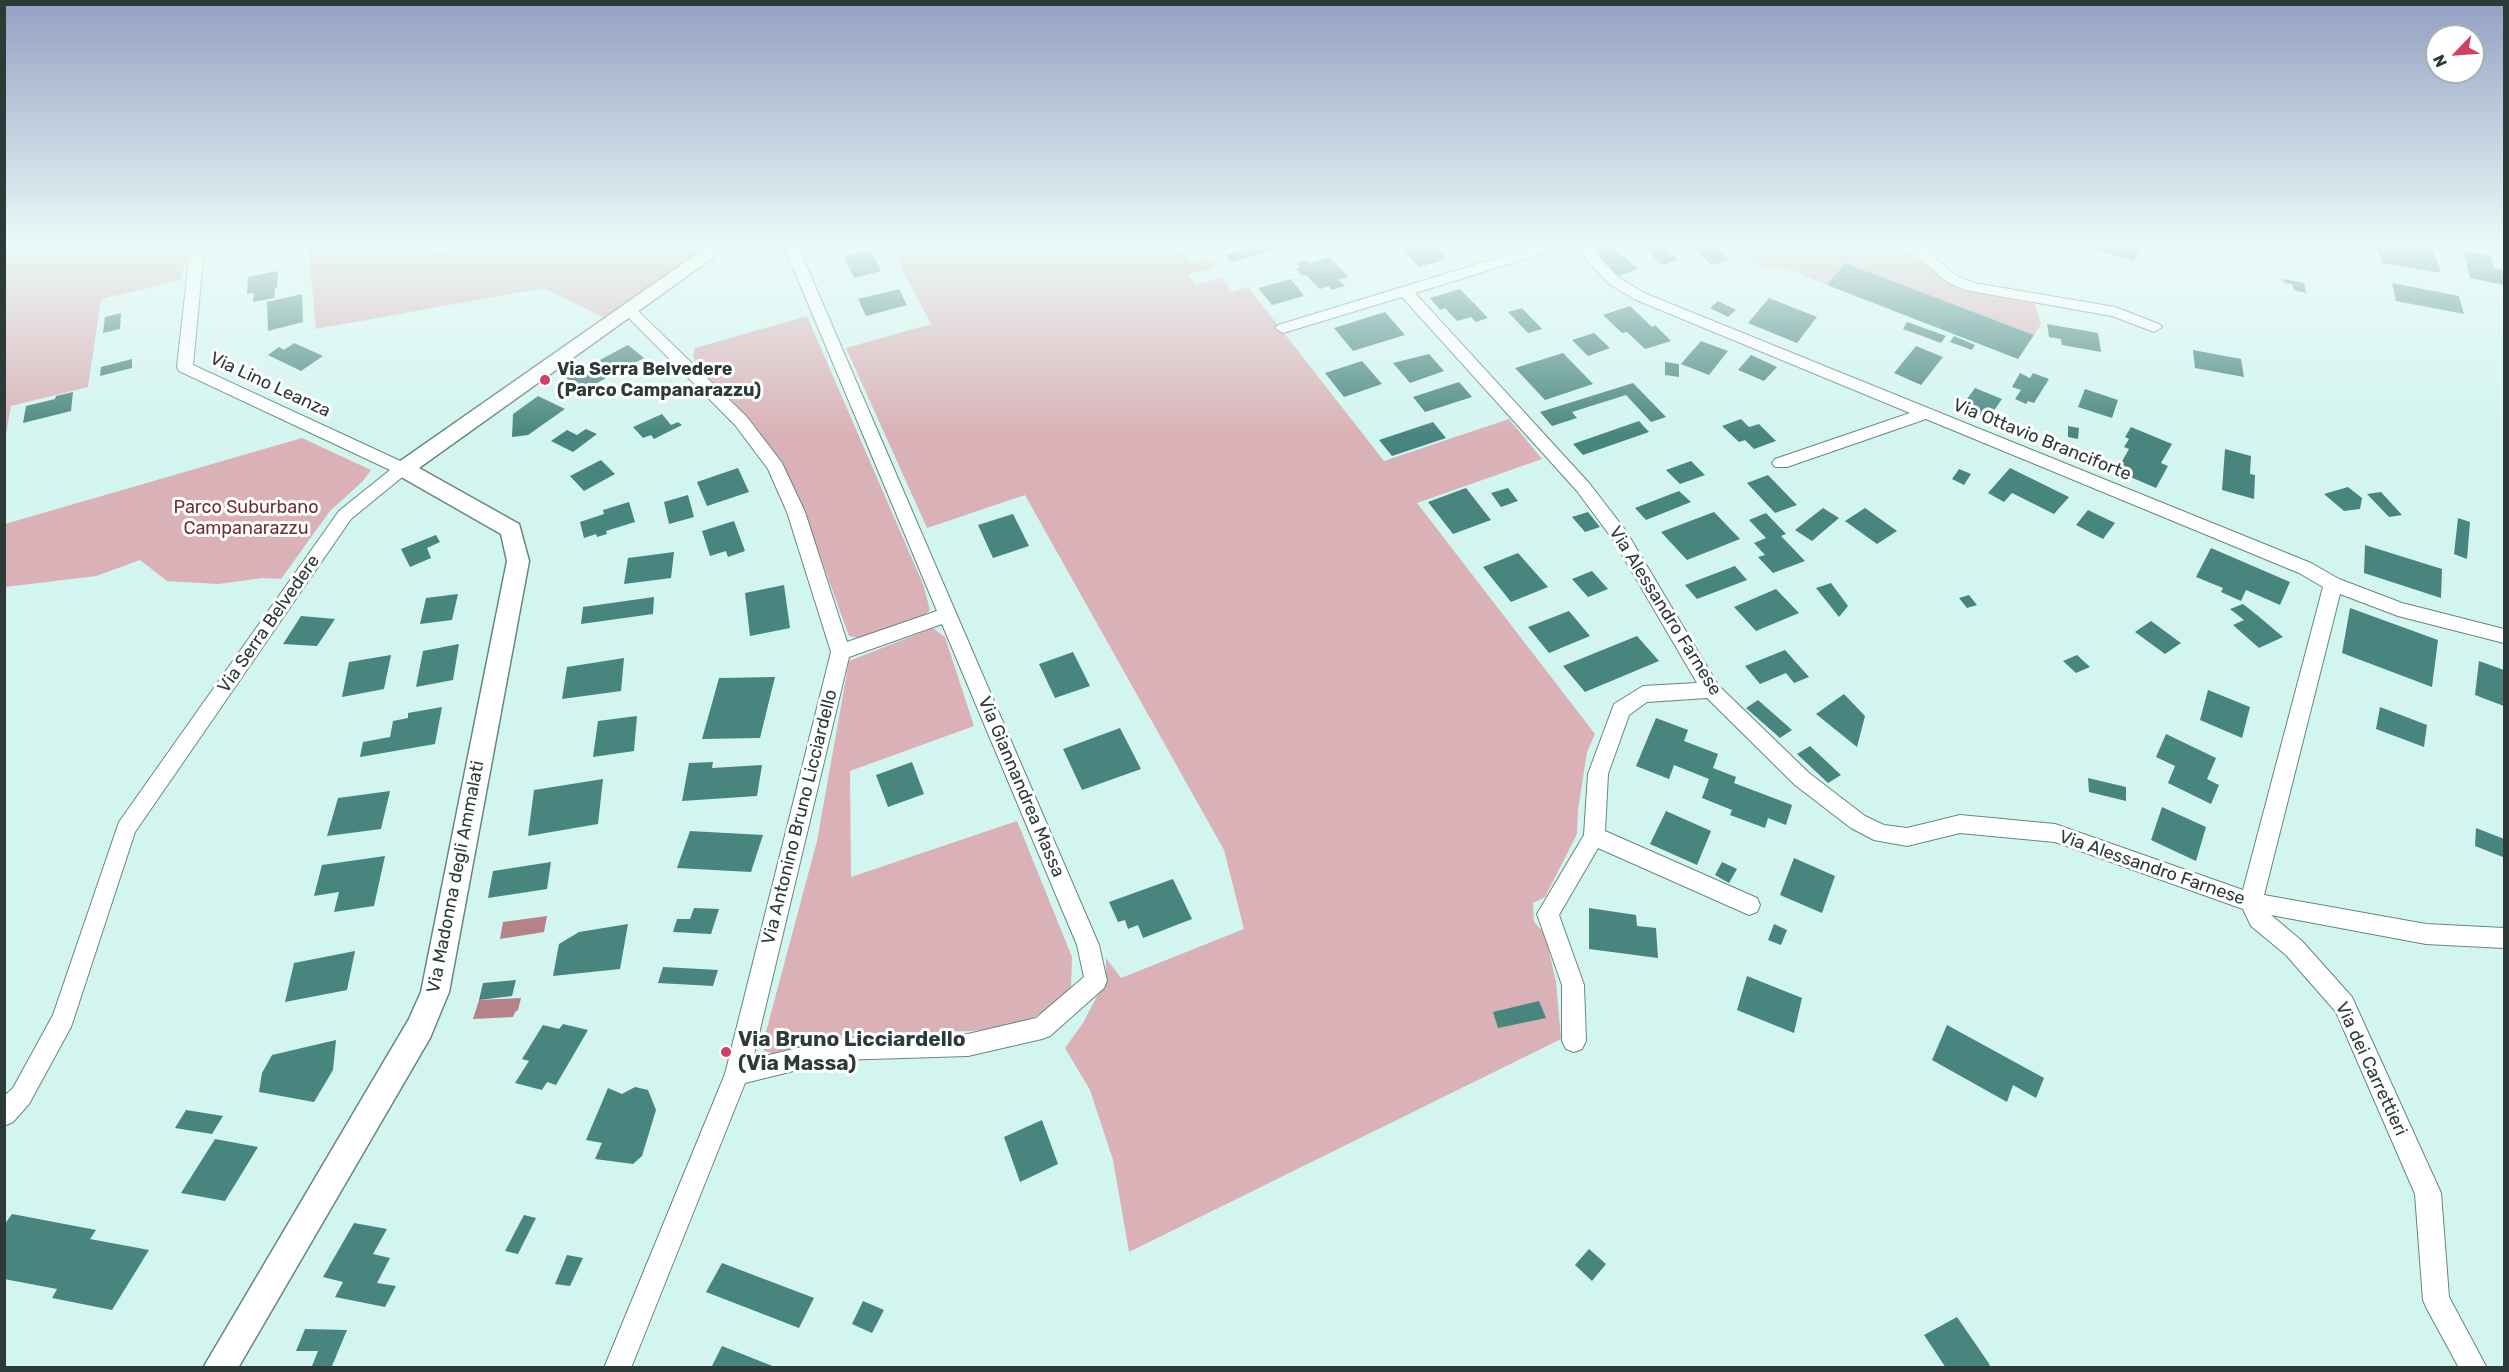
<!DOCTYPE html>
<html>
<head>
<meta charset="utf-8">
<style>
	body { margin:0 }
	#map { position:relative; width:2509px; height:1372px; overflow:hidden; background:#d3f5f0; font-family:Rubik,sans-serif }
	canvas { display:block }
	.frame { position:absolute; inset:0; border:6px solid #2c3a38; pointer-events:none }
	.north { position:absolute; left:2425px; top:24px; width:60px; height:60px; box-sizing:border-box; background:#fff; border:2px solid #abb0af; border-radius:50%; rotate:245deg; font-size:16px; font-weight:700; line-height:24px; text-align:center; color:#2c3a38 }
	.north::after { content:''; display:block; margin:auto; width:21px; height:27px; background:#cf4062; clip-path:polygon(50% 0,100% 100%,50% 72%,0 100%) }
</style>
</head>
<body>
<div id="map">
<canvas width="2509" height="1372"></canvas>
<div class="frame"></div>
<div class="north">N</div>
</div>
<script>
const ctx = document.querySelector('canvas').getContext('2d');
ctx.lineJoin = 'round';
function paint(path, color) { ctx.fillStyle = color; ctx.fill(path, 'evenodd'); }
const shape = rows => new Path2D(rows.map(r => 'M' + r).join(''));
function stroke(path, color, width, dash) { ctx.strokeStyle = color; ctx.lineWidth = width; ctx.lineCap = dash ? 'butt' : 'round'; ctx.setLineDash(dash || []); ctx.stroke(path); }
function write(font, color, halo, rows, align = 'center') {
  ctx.font = font + ' Rubik,sans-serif'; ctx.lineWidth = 6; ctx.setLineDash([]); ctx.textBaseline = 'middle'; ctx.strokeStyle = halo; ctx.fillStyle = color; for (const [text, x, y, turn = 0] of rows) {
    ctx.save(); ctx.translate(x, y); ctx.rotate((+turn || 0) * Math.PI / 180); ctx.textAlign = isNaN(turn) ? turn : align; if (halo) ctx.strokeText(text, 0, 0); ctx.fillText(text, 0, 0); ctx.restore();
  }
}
paint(shape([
	[5,244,252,244,214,253,213,250,187,257,181,280,101,299,88,387,11,406,5,440],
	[308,244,435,244,437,252,469,244,711,244,605,318,543,288,316,329],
	[889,244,1187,244,1179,246,1189,262,1207,259,1216,267,1188,275,1196,285,1221,278,1233,292,1248,287,1384,461,1509,419,1542,459,1417,503,1595,734,1587,752,1578,810,1577,834,1545,897,1533,903,1534,922,1545,934,1556,982,1561,1039,1129,1252,1113,1160,1090,1090,1065,1048,1083,1023,1106,979,1106,958,1121,978,1244,929,1224,850,1025,495,927,528,846,348,931,324],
	[1733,244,1897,244,1950,284,1967,291,2035,304,2041,324,2034,335,1845,263,1827,285,1785,268,1763,269],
	[807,316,923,584,930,610,920,619,858,638,849,636,803,509,746,418,699,369,693,356,695,348],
	[302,438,371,470,363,481,330,511,281,579,263,578,218,584,167,581,140,560,96,576,5,587,5,524],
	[933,628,945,637,974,726,850,771,851,877,1017,821,1072,957,1071,987,1053,1006,1031,1019,1000,1028,972,1031,847,1034,776,1054,764,1051,763,1043,817,841,849,661]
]), '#d9b1b6');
paint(shape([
	[547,916,544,932,500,939,503,922],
	[521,998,518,1010,515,1012,513,1017,473,1019,479,1000]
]), '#b58288');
paint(shape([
	[1266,244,1270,244,1274,250,1231,262,1226,255],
	[1398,244,1433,244,1447,259,1419,267],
	[1454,244,1482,244,1483,245,1461,251],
	[1640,244,1661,244,1679,260,1662,265],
	[1689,244,1712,244,1730,260,1712,265],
	[2087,244,2124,244,2139,248,2134,261,2086,247],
	[2376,244,2431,244,2441,273,2382,263],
	[1610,245,1638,269,1618,276,1591,251],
	[870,250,881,271,854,278,844,257],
	[2463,250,2491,256,2494,268,2504,270,2504,285,2470,278],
	[1330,257,1348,277,1338,280,1345,286,1332,290,1329,286,1320,289,1306,275,1302,276,1296,269,1300,267,1297,263,1307,260,1310,263],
	[1845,263,2034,335,2018,359,1827,285],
	[278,271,277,288,275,288,274,298,253,302,254,293,247,294,248,277],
	[1291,279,1304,296,1272,305,1258,288],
	[2283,279,2304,283,2306,293,2294,290,2292,284,2284,283],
	[2392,283,2459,296,2464,314,2396,301],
	[899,289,907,305,866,316,858,299],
	[1460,289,1488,318,1476,322,1471,317,1457,321,1445,308,1440,310,1430,298],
	[302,294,303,322,268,331,267,302],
	[1769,298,1817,317,1797,343,1748,323],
	[1718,301,1736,310,1728,317,1710,308],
	[1630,306,1652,327,1655,325,1671,341,1645,349,1627,332,1622,333,1603,315],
	[1522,308,1542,329,1528,333,1508,312],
	[1385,312,1405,335,1353,351,1334,328],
	[121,313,120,329,103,333,105,317],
	[1907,322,1946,336,1941,343,1903,329],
	[2047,324,2098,333,2101,352,2062,345,2061,339,2049,337],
	[1594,333,1610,348,1588,356,1572,340],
	[1954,336,1975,345,1972,350,1950,342],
	[1701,341,1728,351,1709,375,1681,364],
	[294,343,323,356,301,371,268,355,279,347,284,350],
	[628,345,644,358,582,391,566,378],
	[1916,346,1943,357,1921,385,1894,373],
	[2193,350,2241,359,2244,377,2195,368],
	[1563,353,1593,384,1545,400,1515,368],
	[1429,354,1444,371,1410,383,1393,363],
	[1751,355,1777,367,1764,381,1738,370],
	[132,359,132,368,100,376,101,367],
	[1362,361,1382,384,1344,397,1325,373],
	[1665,362,1679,364,1679,377,1665,375],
	[2020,373,2030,378,2033,373,2049,379,2034,403,2028,401,2026,404,2015,399,2021,390,2012,387],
	[1459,382,1472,397,1425,412,1413,397],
	[1633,383,1666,417,1651,422,1626,395,1572,412,1577,418,1552,426,1540,412],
	[1975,388,2002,399,1988,419,1961,407],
	[2085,389,2118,400,2112,418,2078,407],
	[73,392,71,411,23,423,26,406,55,399,56,396],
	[538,396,565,409,528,435,512,437,513,414],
	[662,414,671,425,678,422,682,425,654,439,651,435,643,438,633,427],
	[1741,419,1749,427,1759,424,1776,441,1754,449,1745,440,1739,442,1722,426],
	[1639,421,1649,432,1583,455,1573,444],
	[1433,422,1446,438,1392,456,1379,440],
	[2068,426,2079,428,2078,439,2068,437],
	[2131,427,2172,444,2161,463,2168,466,2156,488,2121,473,2124,466,2120,465,2129,449,2124,447,2129,439,2125,437],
	[586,429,597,434,573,452,551,441,567,430,577,435],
	[2225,449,2251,456,2250,474,2255,475,2254,499,2222,490],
	[601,460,615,474,584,491,570,476],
	[1691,461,1705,475,1680,484,1666,470],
	[738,468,749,492,707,506,697,482],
	[2010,468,2069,497,2054,514,2012,493,2004,502,1988,493],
	[1959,469,1971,474,1964,485,1952,479],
	[1768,475,1797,505,1775,513,1747,483],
	[2348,487,2362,498,2360,509,2344,511,2324,494],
	[1466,488,1491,520,1453,534,1428,502],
	[1508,488,1518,501,1501,507,1491,493],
	[1679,491,1691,502,1646,520,1635,508],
	[2381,492,2402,515,2389,517,2367,494],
	[688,495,694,517,669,524,664,502],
	[629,502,635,522,606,531,607,534,597,537,596,534,584,538,580,522,604,514,603,510],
	[1823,508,1839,518,1812,541,1795,530],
	[1865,508,1897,531,1877,544,1845,521],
	[2088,510,2115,523,2103,539,2076,525],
	[1588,512,1600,527,1585,532,1572,517],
	[1714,512,1740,539,1687,560,1661,532],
	[1766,513,1786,534,1781,536,1805,561,1773,573,1758,557,1765,555,1754,543,1766,538,1749,520],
	[1013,514,1029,546,993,558,978,525],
	[2458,518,2470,522,2467,559,2454,554],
	[734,521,745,551,728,557,726,551,710,556,702,531],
	[436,535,440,542,427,548,431,558,410,567,401,549],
	[2365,545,2442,569,2441,598,2364,573],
	[2211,548,2290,582,2280,605,2246,590,2241,601,2221,592,2223,588,2196,577],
	[674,552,671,578,624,584,628,558],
	[1518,553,1548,587,1511,602,1483,567],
	[1735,566,1747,580,1697,599,1685,585],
	[1592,571,1608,589,1588,597,1572,579],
	[1831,583,1848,606,1839,617,1816,588],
	[784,585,790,628,750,636,745,593],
	[1776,589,1799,613,1756,631,1734,607],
	[458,594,452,620,420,624,426,598],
	[1969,595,1977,605,1967,608,1959,598],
	[654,597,653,614,581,624,583,607],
	[2243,604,2257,615,2283,637,2259,648,2233,625,2244,620,2230,609],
	[2350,608,2438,640,2432,687,2342,653],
	[1569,611,1590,636,1549,653,1528,627],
	[301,616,335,619,317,646,283,644],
	[2151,621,2181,643,2165,654,2135,632],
	[1637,636,1659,661,1585,692,1563,666],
	[459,644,453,680,416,687,423,651],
	[1785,650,1809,677,1794,683,1786,673,1760,684,1745,666],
	[1073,652,1090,686,1055,698,1039,664],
	[391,655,384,689,342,697,349,662],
	[2077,655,2090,667,2076,673,2063,661],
	[624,658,621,691,562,699,567,667],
	[2479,661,2504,670,2504,706,2475,695],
	[775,677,760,738,702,739,719,678],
	[2208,690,2250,707,2242,738,2200,720],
	[1844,694,1865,716,1857,747,1816,714],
	[1758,700,1792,730,1780,738,1746,708],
	[442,707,435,744,360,757,363,742,390,737,393,721,408,718,408,713],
	[2380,707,2427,725,2424,747,2376,729],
	[637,716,634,751,593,757,598,721],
	[1656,718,1688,730,1684,741,1718,754,1713,768,1736,777,1734,783,1792,805,1786,825,1768,818,1765,828,1730,815,1732,810,1702,798,1709,779,1674,765,1669,779,1636,766],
	[1120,728,1141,769,1082,790,1063,749],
	[2166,734,2216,758,2207,779,2219,785,2211,804,2168,783,2175,766,2156,757],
	[1810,746,1841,775,1828,783,1797,754],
	[713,762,712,768,762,765,757,796,682,801,689,763],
	[912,762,924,794,888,807,876,775],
	[2088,778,2126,787,2126,801,2089,792],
	[603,779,598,824,528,836,534,790],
	[390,791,381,829,327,836,338,798],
	[2162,807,2206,827,2196,861,2151,840],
	[1666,811,1711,831,1697,865,1650,844],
	[2476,828,2504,839,2503,857,2475,846],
	[690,831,763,835,751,872,677,868],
	[385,856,374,906,334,912,339,892,314,896,322,865],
	[1794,858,1835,876,1822,913,1780,895],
	[551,862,547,889,488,898,493,871],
	[1722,862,1737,869,1729,883,1715,875],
	[1173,879,1192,919,1143,938,1138,925,1128,929,1125,920,1118,922,1109,902],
	[694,908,719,909,711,934,673,932,677,919,690,919],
	[1589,908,1636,915,1637,926,1656,928,1658,958,1589,949],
	[628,924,620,969,553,976,559,944,579,932],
	[1774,924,1787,930,1781,945,1768,940],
	[355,951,347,990,285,1002,294,963],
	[663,967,718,970,713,986,658,983],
	[1747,976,1802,998,1794,1033,1737,1010],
	[516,980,512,996,479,1000,483,983],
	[1539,1001,1546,1018,1498,1028,1493,1012],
	[563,1024,588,1030,556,1085,547,1082,542,1090,515,1083,529,1061,522,1059,543,1025,559,1029],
	[1947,1025,2044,1078,2036,1098,2013,1085,2007,1102,1932,1060],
	[336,1040,333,1070,314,1102,259,1092,262,1073,272,1055],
	[635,1087,648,1090,656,1110,642,1156,633,1164,595,1159,602,1143,586,1140,608,1088,622,1094],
	[186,1110,223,1116,212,1134,175,1128],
	[1042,1120,1058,1164,1020,1182,1004,1137],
	[215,1139,258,1147,225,1201,181,1193],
	[12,1214,96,1230,90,1239,149,1250,112,1310,52,1298,57,1289,4,1279,4,1225],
	[524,1215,536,1218,518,1254,505,1251],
	[354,1223,387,1229,373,1254,390,1258,377,1283,396,1286,385,1307,335,1297,343,1282,323,1277],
	[1589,1249,1606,1264,1592,1281,1575,1265],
	[567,1255,583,1258,570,1286,555,1284],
	[722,1263,814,1298,799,1328,706,1292],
	[863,1301,884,1310,872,1333,852,1324],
	[1957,1317,1990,1365,1986,1368,1946,1368,1924,1335],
	[305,1329,347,1330,332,1366,312,1366,318,1351,296,1351],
	[722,1346,775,1367,775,1368,711,1368]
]), '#48857e');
const minor = shape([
	[783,244,797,244,1099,945,1107,981,1104,988,1050,1036,1042,1039,968,1056,838,1060,745,1083,631,1368,604,1368,725,1074,831,652,787,512,768,469,735,425,624,313,621,310,624,307,634,307,747,417,782,463,805,512,847,642,937,611,783,244],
	[942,624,1077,945,1084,977,1036,1018,968,1034,838,1038,753,1059,849,657,942,624],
	[1543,244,1566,244,1564,247,1415,293,1589,483,1626,531,1718,685,1809,773,1865,816,1884,825,1907,828,1960,815,2055,824,2243,890,2323,587,2299,573,1926,419,1787,467,1775,467,1772,463,1775,459,1910,413,1634,299,1608,283,1585,259,1581,244,1595,244,1597,255,1618,277,1644,293,2311,563,2339,579,2402,603,2504,629,2504,643,2398,616,2340,594,2264,895,2426,924,2504,928,2504,948,2426,944,2271,915,2302,941,2352,997,2441,1193,2449,1297,2487,1368,2459,1368,2427,1309,2423,1300,2415,1194,2336,1012,2286,955,2251,926,2243,909,2055,842,1960,833,1907,846,1874,840,1851,828,1795,785,1707,698,1647,702,1629,715,1608,774,1605,831,1757,898,1760,905,1757,912,1749,915,1598,848,1559,915,1584,985,1586,1041,1582,1049,1574,1052,1566,1049,1562,1041,1562,985,1537,914,1584,835,1588,774,1614,704,1643,686,1697,683,1614,541,1577,491,1402,297,1283,333,1275,328,1278,325,1543,244],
	[1902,244,1918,244,1957,276,1974,283,2115,307,2159,324,2162,327,2154,332,2112,316,1965,290,1947,282,1902,244],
	[196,255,203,259,193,365,409,465,412,469,351,519,135,832,71,1027,29,1104,13,1122,4,1126,4,1096,13,1088,53,1015,119,822,339,511,390,470,179,371,177,367,189,259,196,255]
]);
const tertiary = shape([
	[711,244,732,244,419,468,519,524,529,561,449,992,430,1038,238,1368,203,1368,409,1019,421,992,507,561,501,534,396,474,392,469,396,464,711,244]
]);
stroke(minor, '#668682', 2);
stroke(tertiary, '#668682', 3);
paint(minor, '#fff');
paint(tertiary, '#fff');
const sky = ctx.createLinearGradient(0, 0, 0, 436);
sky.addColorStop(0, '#93a0c2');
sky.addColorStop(0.56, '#ebfaf8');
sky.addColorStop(1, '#ebfaf800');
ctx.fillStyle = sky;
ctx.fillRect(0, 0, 2509, 436);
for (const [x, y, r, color] of [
	[545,380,6,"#cf4062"],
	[726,1052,6,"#cf4062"]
]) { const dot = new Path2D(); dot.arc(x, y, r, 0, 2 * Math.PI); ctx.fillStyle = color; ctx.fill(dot); stroke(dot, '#fff', 2); }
write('bold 18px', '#2c3a38', '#fff', [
	["Via Serra Belvedere",557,370],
	["(Parco Campanarazzu)",557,391]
], 'left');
write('18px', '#2c3a38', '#fff', [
	["Via Lino Leanza",270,385,25],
	["Via Ottavio Branciforte",2042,440,22],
	["Via Alessandro Farnese",1665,611,58],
	["Via Serra Belvedere",269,624,-55],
	["Via Giannandrea Massa",1021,787,67],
	["Via Antonino Bruno Licciardello",800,817,-76],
	["Via Alessandro Farnese",2152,868,19],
	["Via Madonna degli Ammalati",456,877,-79],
	["Via dei Carrettieri",2371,1069,65]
]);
write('18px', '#702d3a', '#fff', [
	["Parco Suburbano",246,508],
	["Campanarazzu",246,529]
]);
write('bold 21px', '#2c3a38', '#fff', [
	["Via Bruno Licciardello",738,1040],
	["(Via Massa)",738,1064]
], 'left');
</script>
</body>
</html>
